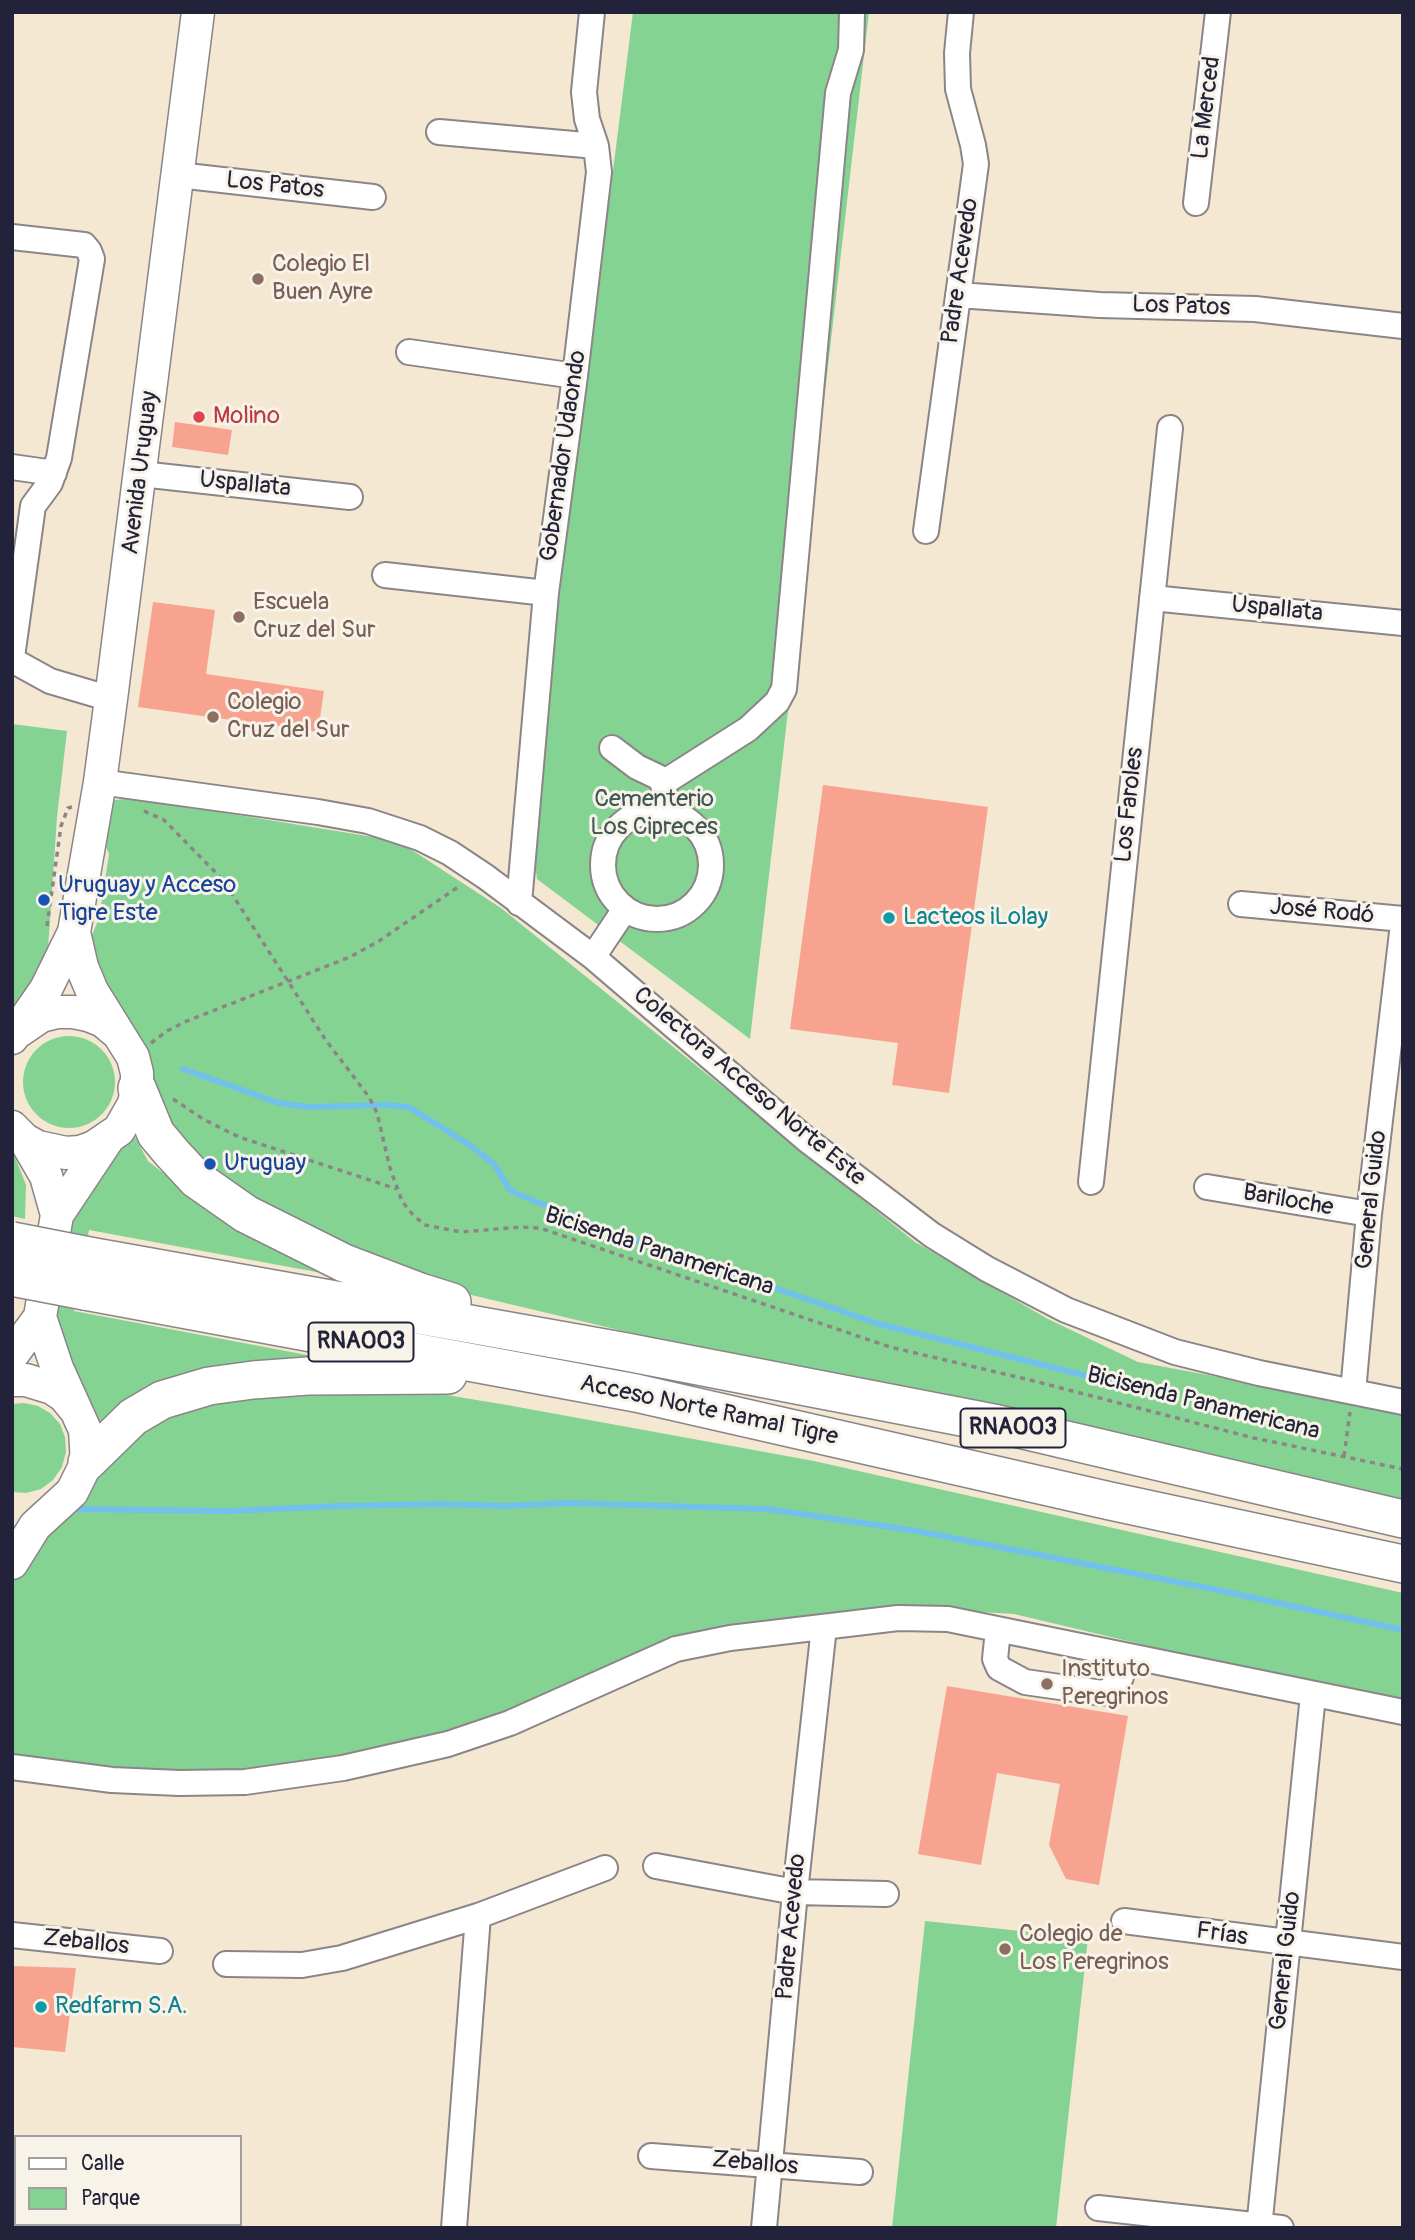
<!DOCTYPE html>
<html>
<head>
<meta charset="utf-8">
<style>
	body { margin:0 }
	#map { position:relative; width:1415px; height:2240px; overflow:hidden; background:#f4e8d3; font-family:Pangolin,sans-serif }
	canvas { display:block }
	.frame { position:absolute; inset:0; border:14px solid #22223b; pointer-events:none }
	.legend { position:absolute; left:14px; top:2135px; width:228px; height:91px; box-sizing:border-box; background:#f7f3e8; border:2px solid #a29fa3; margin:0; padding:9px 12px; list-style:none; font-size:21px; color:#22223b }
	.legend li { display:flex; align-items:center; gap:14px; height:35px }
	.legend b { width:35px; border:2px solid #a29fa3 }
</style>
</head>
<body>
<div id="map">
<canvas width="1415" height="2240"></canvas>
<div class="frame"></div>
<ul class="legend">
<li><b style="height:9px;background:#fff"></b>Calle</li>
<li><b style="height:19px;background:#85d392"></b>Parque</li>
</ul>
</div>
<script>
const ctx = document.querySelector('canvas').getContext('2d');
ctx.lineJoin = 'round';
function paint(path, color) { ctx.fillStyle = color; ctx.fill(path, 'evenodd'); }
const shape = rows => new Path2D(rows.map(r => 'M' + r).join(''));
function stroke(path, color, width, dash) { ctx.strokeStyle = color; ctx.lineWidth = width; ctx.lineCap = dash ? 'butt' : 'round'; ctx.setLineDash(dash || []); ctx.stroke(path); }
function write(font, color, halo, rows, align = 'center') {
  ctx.font = font + ' Pangolin,sans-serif'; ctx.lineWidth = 6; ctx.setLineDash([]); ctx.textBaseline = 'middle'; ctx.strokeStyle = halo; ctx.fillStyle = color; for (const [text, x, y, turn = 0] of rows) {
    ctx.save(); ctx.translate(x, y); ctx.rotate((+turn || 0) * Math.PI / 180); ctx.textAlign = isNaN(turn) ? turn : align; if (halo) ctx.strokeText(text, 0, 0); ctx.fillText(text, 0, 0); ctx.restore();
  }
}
paint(shape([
	[633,12,869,12,750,1039,537,879,530,830],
	[12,724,67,731,57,817,47,963,12,1011],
	[133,798,398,841,501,908,915,1242,1048,1319,1138,1362,1403,1411,1403,1505,682,1345,442,1288,265,1218,212,1165,187,1159,87,947,99,918,109,854,103,840,107,809,114,800],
	'23 1082a46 46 0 1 1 92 0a46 46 0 1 1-92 0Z',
	[130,1128,148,1161,181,1187,338,1276,89,1230,74,1311,360,1365,274,1368,95,1441,49,1310,59,1232],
	[12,1149,26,1185,25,1219,12,1216],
	[386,1385,507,1405,814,1461,1403,1593,1403,1703,1313,1685,1014,1614,903,1607,672,1642,501,1720,367,1758,243,1776,12,1763,12,1580,14,1571,146,1414,214,1396],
	[24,1403,38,1406,50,1413,60,1424,65,1437,66,1452,62,1467,53,1480,41,1489,26,1493,12,1492,12,1404],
	[925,1921,1088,1938,1056,2228,892,2228]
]), '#85d392');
stroke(shape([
	[183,1069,279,1103,309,1107,386,1105,409,1107,471,1146,495,1165,509,1189,517,1194,629,1238,879,1324,1135,1388],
	[70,1509,228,1511,340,1506,441,1504,505,1506,568,1503,767,1509,917,1531,1213,1589,1403,1630]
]), '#71c1ec', 6);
paint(shape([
	[175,422,232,430,228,455,172,447],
	[153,602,215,610,206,674,324,691,318,732,138,707],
	[823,785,988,807,949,1093,892,1085,898,1043,790,1029],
	[947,1686,1128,1716,1099,1885,1066,1879,1049,1845,1060,1784,997,1773,981,1865,918,1854],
	[12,1966,76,1968,65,2052,12,2047]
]), '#f8a390');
const minor = shape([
	[439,132,596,146],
	[178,175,373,197],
	[1196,203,1218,12],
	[12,237,84,245,89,251,92,259,59,458,50,483,33,506,12,657],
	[958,295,1100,305,1255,309,1403,326],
	[409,352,575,376],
	[12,467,54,473],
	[141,474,350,497],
	[926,531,976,164,973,145,958,89,957,53,961,12],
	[385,575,546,593],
	[1152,598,1403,623],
	[12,660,50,681,111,699],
	[612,748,637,767,658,777,663,783,665,796],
	[100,782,318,812,368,821,420,838,450,853,486,877,593,957,807,1140,932,1235,987,1269,1066,1310,1175,1352,1259,1373,1403,1402],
	[663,783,748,729,777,702,784,689,838,93,851,50,852,12],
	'603 865a54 54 0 1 1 108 0a54 54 0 1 1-108 0Z',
	[519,903,546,593,575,376,599,172,596,146,587,119,584,92,592,12],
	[1241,904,1403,919],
	[593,957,625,909],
	[1091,1182,1170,428],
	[1207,1187,1369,1214],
	[1353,1392,1369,1214,1403,924],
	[998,1630,995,1659,999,1668,1025,1682,1102,1693,1110,1690,1121,1677,1124,1656],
	[12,1767,112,1780,179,1783,245,1782,343,1768,448,1744,510,1723,676,1649,730,1638,898,1618,948,1619,1403,1712],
	[656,1866,795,1892,886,1894],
	[1124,1921,1403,1957],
	[12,1935,160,1951],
	[226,1964,302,1965,342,1958,478,1916,605,1868],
	[651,2156,860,2172],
	[1098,2208,1281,2228],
	[454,2228,478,1916],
	[764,2228,795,1892,824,1627],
	[1259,2228,1313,1695]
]);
const major = shape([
	[19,1031,41,1016,57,1012,73,1012,88,1015,103,1021,115,1031],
	[12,1038,46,989,74,932,100,782,111,699,198,12],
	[12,1127,25,1140,38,1147,66,1153,80,1152,94,1147,119,1130,134,1104,137,1088,137,1073,133,1057,92,991,82,967,74,932],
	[25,1140,46,1176,57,1215],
	[12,1355,40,1317],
	[12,1380,26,1380,52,1388,64,1396,74,1408],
	[12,1563,35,1526,72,1492,87,1462,85,1430,57,1368,40,1317,57,1215,107,1140]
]);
const highway = shape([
	[137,1088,156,1134,172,1153,196,1179,246,1214,344,1263,420,1292,452,1302],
	[89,1256,621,1351,998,1424,1403,1519],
	[85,1291,636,1393,1110,1501,1403,1564],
	[87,1462,133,1417,162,1400,209,1386,253,1380,308,1376,448,1375]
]);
stroke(minor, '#8b8587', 28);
stroke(major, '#8b8587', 35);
stroke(highway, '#8b8587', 40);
stroke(shape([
	[144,811,164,820,223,880,325,1039,369,1097,377,1113,390,1168,402,1201,413,1215,425,1225,461,1232,521,1227,540,1228,890,1347,1030,1380,1254,1438,1403,1469],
	[47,926,61,826,68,808,72,807],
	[151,1043,167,1031,187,1021,350,957,379,941,461,885],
	[173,1099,203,1119,239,1137,397,1189],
	[1344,1456,1350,1412]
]), '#8b8587', 3.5, [5, 5]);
stroke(minor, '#fff', 24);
stroke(major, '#fff', 32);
stroke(highway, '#fff', 37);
const highwayBridge = shape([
	[12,1241,89,1256],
	[12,1277,85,1291]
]);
stroke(highwayBridge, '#8b8587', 40, []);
stroke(highwayBridge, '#fff', 37);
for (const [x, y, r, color] of [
	[258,279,7,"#8d6e63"],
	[199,417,7,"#e0444e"],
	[239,617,7,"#8d6e63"],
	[213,717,7,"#8d6e63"],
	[44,900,7,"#1a4fb4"],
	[889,918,7,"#0f9aa8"],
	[210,1164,7,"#1a4fb4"],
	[1047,1684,7,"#8d6e63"],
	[1005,1949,7,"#8d6e63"],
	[41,2007,7,"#0f9aa8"]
]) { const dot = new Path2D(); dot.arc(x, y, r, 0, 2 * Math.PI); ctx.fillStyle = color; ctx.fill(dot); stroke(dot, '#f7f3e8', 2.5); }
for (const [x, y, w] of [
	[361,1342,105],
	[1013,1428,105]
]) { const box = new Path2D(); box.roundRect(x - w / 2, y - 19.5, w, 39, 5); ctx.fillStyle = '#f7f3e8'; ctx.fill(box); stroke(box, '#22223b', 2); }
write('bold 23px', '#22223b', null, [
	["RNA003",361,1342],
	["RNA003",1013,1428]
]);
write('24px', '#22223b', '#f7f3e8', [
	["La Merced",1207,108,-83],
	["Los Patos",275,186,6],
	["Padre Acevedo",961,271,-82],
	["Los Patos",1181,307,2],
	["Gobernador Udaondo",564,456,-82],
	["Avenida Uruguay",141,473,-83],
	["Uspallata",245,485,6],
	["Uspallata",1277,610,6],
	["Los Faroles",1130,805,-84],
	["José Rodó",1322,912,5],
	["Colectora Acceso Norte Este",749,1087,40],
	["General Guido",1372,1200,-84],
	["Bariloche",1288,1201,10],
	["Bicisenda Panamericana",659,1252,18],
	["Bicisenda Panamericana",1203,1404,14],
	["Acceso Norte Ramal Tigre",709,1411,12],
	["Padre Acevedo",792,1927,-85],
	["Frías",1222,1935,8],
	["Zeballos",86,1943,6],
	["General Guido",1286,1961,-84],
	["Zeballos",755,2164,5]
]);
write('24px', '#785e54', '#f7f3e8', [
	["Colegio El",272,265],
	["Buen Ayre",272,293],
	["Escuela",253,603],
	["Cruz del Sur",253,631],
	["Colegio",227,703],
	["Cruz del Sur",227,731],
	["Instituto",1061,1670],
	["Peregrinos",1061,1698],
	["Colegio de",1019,1935],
	["Los Peregrinos",1019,1963]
], 'left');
write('24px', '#be3a42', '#f7f3e8', [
	["Molino",213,417]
], 'left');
write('24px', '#405755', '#f7f3e8', [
	["Cementerio",654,800],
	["Los Cipreces",654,828]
]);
write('24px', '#164399', '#f7f3e8', [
	["Uruguay y Acceso",58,886],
	["Tigre Este",58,914],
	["Uruguay",224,1164]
], 'left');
write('24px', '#0d838f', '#f7f3e8', [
	["Lacteos iLolay",903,918],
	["Redfarm S.A.",55,2007]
], 'left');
</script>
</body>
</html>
